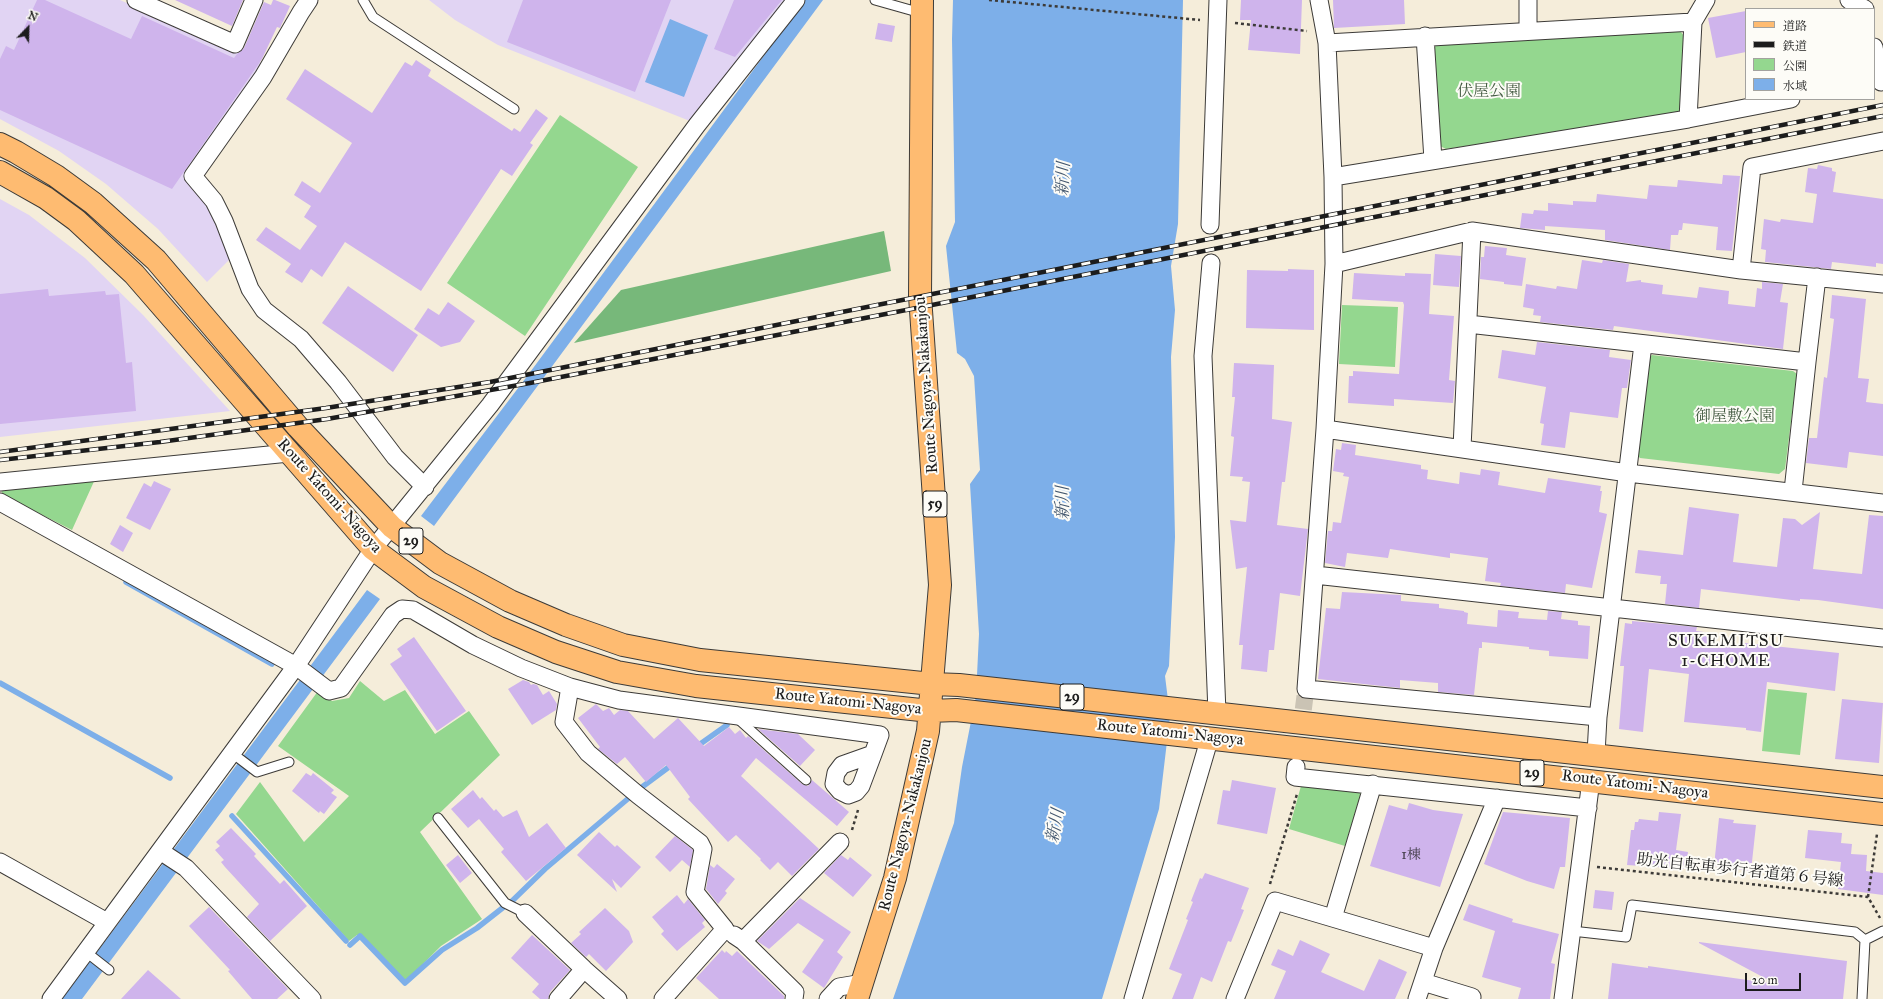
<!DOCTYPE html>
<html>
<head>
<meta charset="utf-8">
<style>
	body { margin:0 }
	#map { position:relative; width:1883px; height:999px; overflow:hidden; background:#f5edda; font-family:"IM FELL Great Primer","Noto Serif JP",serif }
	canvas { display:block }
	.legend { position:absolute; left:1745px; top:8px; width:130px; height:92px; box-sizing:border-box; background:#fdfcf7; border:1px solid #a3a29f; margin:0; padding:5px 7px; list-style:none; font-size:12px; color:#1c1c1c }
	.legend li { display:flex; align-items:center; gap:8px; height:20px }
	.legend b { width:20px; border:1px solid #a3a29f }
	.north { position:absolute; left:8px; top:8px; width:40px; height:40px; -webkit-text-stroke:3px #fdfcf7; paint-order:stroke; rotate:23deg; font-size:11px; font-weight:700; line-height:16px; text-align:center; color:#1c1c1c }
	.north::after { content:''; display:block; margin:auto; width:14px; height:18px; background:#1c1c1c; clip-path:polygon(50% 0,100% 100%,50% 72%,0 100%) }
	.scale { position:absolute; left:1745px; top:973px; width:56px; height:18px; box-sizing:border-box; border:2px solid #1c1c1c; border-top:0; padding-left:5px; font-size:12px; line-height:14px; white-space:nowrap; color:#1c1c1c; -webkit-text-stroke:3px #fdfcf7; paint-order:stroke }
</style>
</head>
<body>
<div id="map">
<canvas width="1883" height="999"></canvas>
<ul class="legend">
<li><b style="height:5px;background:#febb71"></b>道路</li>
<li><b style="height:5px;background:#1c1c1c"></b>鉄道</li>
<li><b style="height:11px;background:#94d78f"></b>公園</li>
<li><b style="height:11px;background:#7dafe9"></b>水域</li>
</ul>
<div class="north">N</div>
<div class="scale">20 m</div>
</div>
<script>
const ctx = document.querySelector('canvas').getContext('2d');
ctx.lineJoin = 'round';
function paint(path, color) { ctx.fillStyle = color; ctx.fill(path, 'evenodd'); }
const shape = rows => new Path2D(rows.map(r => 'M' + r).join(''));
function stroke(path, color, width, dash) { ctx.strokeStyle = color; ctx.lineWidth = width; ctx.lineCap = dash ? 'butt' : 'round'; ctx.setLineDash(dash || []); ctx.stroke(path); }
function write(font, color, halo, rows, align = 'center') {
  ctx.font = font + ' "IM FELL Great Primer","Noto Serif JP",serif'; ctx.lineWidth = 4; ctx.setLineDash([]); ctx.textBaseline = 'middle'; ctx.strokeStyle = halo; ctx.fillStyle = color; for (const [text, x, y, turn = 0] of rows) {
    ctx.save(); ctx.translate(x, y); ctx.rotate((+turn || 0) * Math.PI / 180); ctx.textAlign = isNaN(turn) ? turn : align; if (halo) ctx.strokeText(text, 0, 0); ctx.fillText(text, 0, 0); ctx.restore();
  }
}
paint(shape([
	[0,0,120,0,264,64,193,186,213,214,230,259,207,282,158,229,106,184,59,151,0,119],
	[429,0,789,0,695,123,498,45,455,20],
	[0,199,29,215,85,258,143,315,230,411,0,437]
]), '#e1d4f3');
paint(shape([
	[1680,31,1685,37,1680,114,1446,149,1438,145,1432,52,1436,45],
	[560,115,638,167,525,336,447,283],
	[1342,305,1398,307,1395,367,1339,364],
	[1652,355,1793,371,1797,374,1785,469,1779,474,1640,458,1636,454,1645,361],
	[96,477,72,530,3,495,1,490],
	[360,681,384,701,405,690,435,734,469,711,500,755,420,832,482,919,441,946,404,983,357,935,349,941,236,814,260,782,304,842,349,796,278,746,318,691,332,701,349,698],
	[1768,689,1807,693,1800,755,1762,751],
	[1301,786,1361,793,1345,846,1289,829]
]), '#94d78f');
paint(shape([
	[884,231,891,271,574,343,621,290]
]), '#77b87a');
paint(shape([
	[805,0,823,0,434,526,421,516,528,375],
	[953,0,1183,0,1178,224,1171,266,1175,310,1171,357,1175,537,1169,666,1165,676,1170,716,1159,809,1102,999,893,999,954,823,962,767,976,696,979,634,970,484,980,470,974,376,965,359,957,353,946,246,955,222,952,39],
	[670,19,708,35,684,97,645,82],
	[367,590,380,599,82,999,62,999]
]), '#7dafe9');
stroke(shape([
	[126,582,272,664],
	[0,683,170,778],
	[696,747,727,725],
	[638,790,673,764],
	[232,816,346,941],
	[510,903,545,869,630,797],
	[350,945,360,936,405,983,442,950,477,928,505,906]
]), '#7dafe9', 5.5);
paint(shape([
	[37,0,45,0,131,39,142,16,234,58,237,54,244,48,264,2,271,5,273,0,275,0,290,6,280,28,277,27,262,59,172,189,0,110,0,59,6,46,14,50],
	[175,0,243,0,232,26],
	[523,0,671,0,635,92,507,42],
	[734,0,782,0,735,57,714,49],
	[1241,0,1302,0,1300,54,1248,50,1251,20,1240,20],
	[1333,0,1404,0,1405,24,1334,28],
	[1746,11,1746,52,1716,58,1708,18],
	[878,23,895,26,892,42,875,39],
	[416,60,431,70,428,76,512,131,514,128,520,132,536,109,548,118,530,143,533,145,512,176,501,169,421,291,345,242,322,277,311,269,302,283,285,272,291,264,256,240,266,227,300,250,317,226,304,217,311,206,294,195,302,181,320,193,352,143,286,99,305,69,372,113,405,62,412,66],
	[1818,165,1832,168,1832,171,1836,172,1833,192,1883,199,1883,264,1876,263,1876,267,1832,262,1831,269,1765,262,1766,250,1761,249,1764,219,1780,222,1781,219,1813,223,1817,194,1805,192,1808,168,1817,169],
	[1723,175,1740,176,1732,251,1716,250,1718,227,1683,223,1682,230,1679,230,1678,235,1671,235,1670,250,1605,240,1605,230,1545,226,1545,230,1520,228,1522,213,1533,214,1534,210,1548,211,1548,203,1573,205,1573,201,1596,202,1597,194,1647,199,1649,185,1677,187,1678,180,1722,184],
	[1485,246,1507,248,1506,255,1526,258,1522,286,1504,284,1504,282,1480,279,1481,257,1484,257],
	[1435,254,1461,256,1459,287,1433,285],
	[1582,260,1602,263,1603,260,1629,264,1626,282,1641,280,1641,282,1663,285,1662,294,1697,298,1699,287,1729,291,1728,304,1755,307,1757,288,1762,289,1762,282,1783,284,1780,302,1788,303,1783,349,1614,326,1613,330,1540,322,1541,316,1533,315,1534,309,1523,307,1526,284,1556,289,1557,286,1577,289],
	[1288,269,1314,270,1314,330,1246,328,1247,270,1288,271],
	[1354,273,1405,276,1405,273,1431,274,1429,314,1454,316,1449,380,1455,381,1453,403,1394,399,1394,406,1348,403,1349,376,1353,376,1353,371,1399,374,1404,305,1403,302,1352,299],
	[348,286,418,335,393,372,322,323],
	[48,289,49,296,105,291,106,295,119,294,126,363,132,362,136,411,0,424,0,294],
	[1832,295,1866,299,1858,378,1869,379,1866,402,1883,404,1883,456,1849,452,1847,468,1806,463,1809,438,1817,438,1824,377,1827,378,1834,319,1830,318],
	[448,302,475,321,460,342,441,347,414,329,428,308,439,315],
	[1537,342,1610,350,1609,357,1631,360,1627,388,1622,388,1618,418,1570,412,1565,448,1541,445,1544,424,1540,423,1546,387,1498,378,1502,350,1535,355],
	[1234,363,1274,365,1272,419,1292,422,1285,482,1282,482,1277,525,1308,529,1300,596,1280,593,1274,650,1269,650,1267,672,1241,669,1243,645,1239,645,1247,567,1236,569,1230,520,1246,522,1250,482,1242,481,1243,477,1230,476,1234,437,1231,436,1235,397,1232,397],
	[1342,443,1356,445,1355,455,1421,465,1421,469,1428,470,1427,479,1459,484,1460,472,1480,475,1481,469,1500,472,1498,485,1545,493,1548,478,1601,486,1600,491,1602,491,1599,512,1607,514,1592,588,1566,584,1565,593,1500,586,1501,583,1485,581,1488,558,1450,553,1450,558,1390,549,1388,558,1347,553,1345,567,1325,563,1328,531,1332,531,1333,522,1341,523,1349,477,1343,476,1344,473,1333,471,1336,449,1341,450],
	[154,481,171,489,150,530,126,518,144,483,151,487],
	[1689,507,1739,514,1733,562,1777,567,1783,518,1795,519,1802,525,1820,512,1813,569,1862,574,1869,515,1883,516,1883,609,1818,600,1800,599,1800,601,1701,589,1699,608,1665,604,1667,584,1660,584,1661,576,1635,573,1638,550,1683,555],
	[120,525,133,533,123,552,110,544],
	[1342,592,1401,595,1401,601,1439,604,1439,608,1464,611,1464,612,1468,613,1467,624,1497,627,1498,610,1519,612,1518,618,1547,620,1548,611,1562,612,1561,619,1578,621,1578,625,1590,626,1588,659,1549,656,1549,651,1529,649,1529,647,1482,642,1482,648,1479,648,1474,695,1438,692,1438,683,1400,680,1400,688,1318,679,1326,608,1340,609],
	[1632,621,1697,627,1696,631,1712,633,1711,642,1744,646,1745,643,1839,653,1835,691,1767,682,1761,732,1746,730,1746,728,1684,722,1689,674,1649,669,1643,732,1619,729,1624,666,1620,666,1625,623,1632,624],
	[414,637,466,711,437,731,390,664,402,656,397,649],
	[523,680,529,682,531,685,533,684,537,685,543,695,549,691,557,704,556,710,532,725,508,689],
	[1842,699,1883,703,1879,763,1835,759],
	[596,704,603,711,609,708,614,715,620,710,628,711,654,739,678,718,704,746,729,727,735,734,740,730,746,738,748,736,802,784,808,786,812,780,849,812,837,826,756,758,741,776,819,849,792,876,778,862,770,870,760,860,761,859,736,835,728,842,688,799,690,797,666,765,646,782,625,757,617,764,598,749,600,747,578,718],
	[758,729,798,734,815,750,800,766],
	[306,773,311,776,313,773,334,790,331,793,337,797,324,814,320,811,319,813,292,791],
	[1232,780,1276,788,1267,834,1217,824,1223,790,1230,791],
	[473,790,480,799,482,797,494,811,496,809,503,817,517,810,529,837,547,823,566,848,526,881,501,852,504,849,479,819,468,828,451,809],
	[1409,803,1433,810,1463,814,1440,887,1370,866,1389,805,1407,810],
	[1503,812,1570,818,1565,867,1560,867,1554,889,1527,881,1484,864],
	[1659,812,1681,814,1676,850,1688,852,1686,869,1627,865,1631,830,1634,830,1635,822,1638,822,1639,819,1658,821],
	[1719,818,1734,820,1733,823,1756,825,1751,871,1714,866],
	[231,828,256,854,254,856,280,884,284,880,307,906,270,941,247,917,259,904,225,867,221,862,224,860,215,850,220,846,216,842],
	[1808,830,1842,833,1841,843,1852,844,1851,854,1867,855,1866,871,1883,873,1883,895,1838,889,1841,862,1805,858],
	[599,832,615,847,617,845,641,867,621,888,612,879,617,892,577,855],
	[675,836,693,850,690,867,682,860,670,872,655,857],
	[458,855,472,873,460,883,446,865],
	[841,855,848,860,850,857,872,875,853,897,824,873],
	[717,864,735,879,725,891,727,893,718,904,706,889,710,865,714,868],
	[1205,873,1249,888,1241,909,1244,910,1231,942,1228,941,1212,982,1201,977,1193,999,1172,999,1182,974,1169,969,1188,920,1186,919,1193,902,1191,901,1200,878,1202,879],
	[1595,890,1614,892,1612,910,1593,908],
	[677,895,684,904,688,899,705,920,702,923,705,927,677,951,661,934,664,931,652,917],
	[800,898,851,932,837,952,843,957,824,988,802,972,824,940,798,923,769,949,757,941],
	[1469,904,1513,919,1512,922,1559,934,1551,963,1555,964,1550,999,1518,999,1521,988,1482,977,1495,931,1463,920],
	[209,907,288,989,277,999,252,999,228,971,230,970,189,926],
	[605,908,629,931,633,942,606,971,589,954,586,957,571,943,581,934,579,932],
	[532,935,570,970,550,992,548,999,540,999,532,992,539,984,511,958],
	[1300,940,1330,954,1321,972,1364,991,1379,959,1407,972,1395,999,1274,999,1286,971,1271,965,1278,949,1293,956],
	[1699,942,1847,961,1843,999,1608,999,1612,963,1648,968,1648,966,1776,984,1699,943],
	[722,950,725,953,726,951,732,956,737,951,784,996,784,999,719,999,696,978],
	[148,970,181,999,121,999]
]), '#cfb4ec');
stroke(shape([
	[1297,759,1305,696]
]), '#cac3b4', 17, [17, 8]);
const service = shape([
	[363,0,373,17,514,109],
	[875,0,921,13],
	[737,718,806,780],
	[232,753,257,772,289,762],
	[438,818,505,903,525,913],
	[1572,931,1626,937,1632,905,1855,932,1865,940,1862,999],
	[1865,940,1883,931],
	[86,952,109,970]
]);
const minor = shape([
	[136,0,235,44,254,0],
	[309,0,301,12,263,77,193,176,214,201,224,221,250,289,264,310,301,339,338,382,395,457,425,487],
	[1319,0,1327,43,1333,177,1334,264,1325,429,1306,689,1598,717],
	[1528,0,1528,30],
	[1849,0,1865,9],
	[1425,36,1433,160],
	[1327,43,1693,22],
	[1874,47,1881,82,1883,81],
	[1688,119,1791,99],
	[1333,177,1688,119,1693,22,1706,0],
	[1210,225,1218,0],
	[1211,263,1203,356,1217,713],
	[1334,264,1472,231],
	[1741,270,1752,167,1883,141],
	[1468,324,1807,362,1793,491],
	[1807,362,1817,277],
	[1325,429,1628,473,1883,503],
	[1462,448,1472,231,1741,270,1883,284],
	[0,482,289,453],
	[0,502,296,666,329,691,341,688,393,615,402,609,413,610,473,645,521,668,570,687,619,700,880,735,873,754,861,786,856,792,848,795,840,791,834,784,836,773,842,765,873,754],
	[1315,575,1883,638],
	[570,687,564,722,588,753,638,795,700,843,703,849,695,892,725,929,663,999],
	[1596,754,1598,717,1643,344],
	[1296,767,1295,777,1588,808],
	[160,851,186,868,312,999],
	[0,862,107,922],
	[525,913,584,969,618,999],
	[1333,918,1373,784],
	[734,935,743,941,795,992,794,999],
	[743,941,840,842],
	[1423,982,1472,997,1471,999],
	[51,999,296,666,373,549,490,405,697,125,796,0],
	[558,999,584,969],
	[828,999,839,987,863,983],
	[1133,999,1210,737],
	[1235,999,1275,901,1434,948],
	[1417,999,1434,948,1497,798],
	[1563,999,1591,780]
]);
const primary = shape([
	[0,144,16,152,56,176,93,203,156,260,298,427,392,527,440,563,510,601,566,625,623,645,700,660,932,684,959,685,1883,787],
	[0,172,46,198,76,220,134,274,373,549,424,587,498,627,556,652,617,672,696,686,930,711,956,710,1883,814],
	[857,999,895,878,928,731,940,585,920,296,922,0]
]);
stroke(service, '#3d3b38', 11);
stroke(minor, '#3d3b38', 19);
stroke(primary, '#3d3b38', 24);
stroke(shape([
	[989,0,1200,20],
	[1235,23,1307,31],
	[852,830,858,810],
	[1597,867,1868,897,1880,918],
	[1270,884,1297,794],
	[1868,897,1877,834]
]), '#3d3b38', 2.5, [3, 3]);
stroke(service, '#fff', 9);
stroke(minor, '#fff', 17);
stroke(primary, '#febb71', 22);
const rail = shape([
	[0,452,326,408,490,382,1883,105],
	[0,460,160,442,327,419,530,383,932,305,1883,116]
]);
stroke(rail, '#1c1c1c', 4.5);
stroke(rail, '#fdfcf7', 3, [9]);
write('14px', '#494250', null, [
	["1棟",1411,856]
]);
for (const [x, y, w] of [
	[935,504,24],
	[411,541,24],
	[1072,697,24],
	[1532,773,24]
]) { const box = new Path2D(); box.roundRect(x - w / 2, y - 13, w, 26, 3); ctx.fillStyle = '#fdfcf7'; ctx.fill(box); stroke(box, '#1c1c1c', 1); }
write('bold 15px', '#1c1c1c', null, [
	["59",935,504],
	["29",411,541],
	["29",1072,697],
	["29",1532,773]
]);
write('16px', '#465d44', '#fdfcf7', [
	["伏屋公園",1489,92],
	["御屋敷公園",1735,417]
]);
write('16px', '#1c1c1c', '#fdfcf7', [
	["Route Nagoya-Nakakanjou",927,385,-94],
	["Route Yatomi-Nagoya",329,496,48],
	["Route Yatomi-Nagoya",848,702,6],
	["Route Yatomi-Nagoya",1170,733,6],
	["Route Yatomi-Nagoya",1635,785,7],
	["Route Nagoya-Nakakanjou",906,825,-76],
	["助光自転車歩行者道第６号線",1740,871,6]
]);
write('italic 17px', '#43576e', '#fdfcf7', [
	["新川",1064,179,-87],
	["新川",1064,503,-90],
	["新川",1056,826,-79]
]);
ctx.letterSpacing = '1px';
write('17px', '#1c1c1c', '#fdfcf7', [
	["SUKEMITSU",1726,642],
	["1-CHOME",1726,662]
]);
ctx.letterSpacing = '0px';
</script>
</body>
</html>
